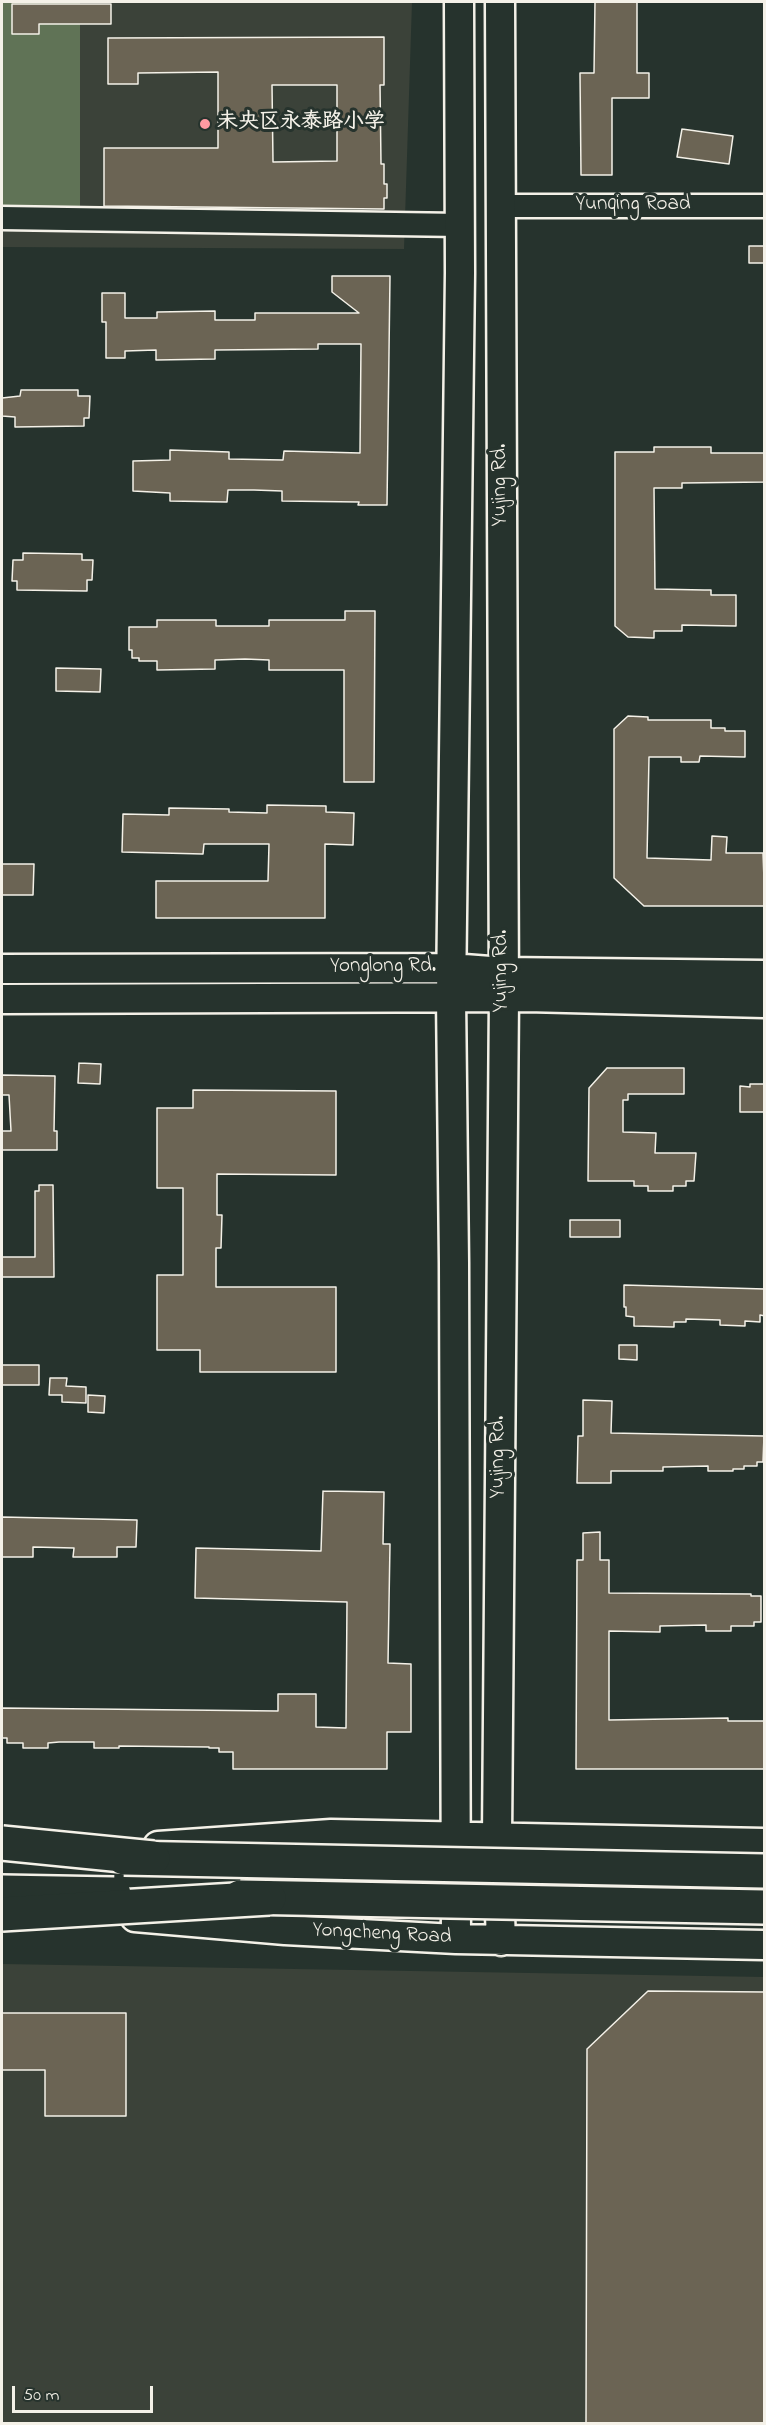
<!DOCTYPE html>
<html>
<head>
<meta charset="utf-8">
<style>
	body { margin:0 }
	#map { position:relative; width:766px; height:2425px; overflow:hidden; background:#26332d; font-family:"Indie Flower",sans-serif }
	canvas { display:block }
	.frame { position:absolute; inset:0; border:3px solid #f4f1e8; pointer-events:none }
	.scale { position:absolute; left:12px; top:2386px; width:141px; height:27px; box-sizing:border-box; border:3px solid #f4f1e8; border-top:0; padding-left:8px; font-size:18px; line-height:21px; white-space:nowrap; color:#f4f1e8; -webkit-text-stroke:4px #26332d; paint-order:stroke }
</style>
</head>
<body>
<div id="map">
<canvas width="766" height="2425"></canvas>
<div class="frame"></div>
<div class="scale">50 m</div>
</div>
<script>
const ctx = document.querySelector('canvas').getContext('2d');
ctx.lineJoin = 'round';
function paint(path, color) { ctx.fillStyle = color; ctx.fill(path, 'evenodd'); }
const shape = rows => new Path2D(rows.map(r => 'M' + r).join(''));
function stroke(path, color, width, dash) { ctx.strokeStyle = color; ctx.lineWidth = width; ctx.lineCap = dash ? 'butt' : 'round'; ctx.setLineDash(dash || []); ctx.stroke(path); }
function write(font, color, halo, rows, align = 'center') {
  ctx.font = font + ' "Indie Flower","LXGW WenKai TC",sans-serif'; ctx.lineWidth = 6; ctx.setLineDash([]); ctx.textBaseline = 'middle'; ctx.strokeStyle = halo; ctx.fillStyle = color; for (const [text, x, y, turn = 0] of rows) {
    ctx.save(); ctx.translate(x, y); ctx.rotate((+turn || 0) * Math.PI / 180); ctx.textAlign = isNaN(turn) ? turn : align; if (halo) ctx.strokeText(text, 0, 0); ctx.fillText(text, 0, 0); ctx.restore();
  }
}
paint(shape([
	[2,2,412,2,404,249,2,247],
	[2,1964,764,1977,764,2423,2,2423]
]), '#3b4239');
paint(shape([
	[2,2,80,2,80,225,2,224]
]), '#607356');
const building = shape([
	[595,2,637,2,637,73,649,73,649,98,612,98,612,175,581,175,580,73,594,73,595,2],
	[12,4,111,4,111,24,39,24,39,34,12,34,12,4],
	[384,37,384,85,380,85,381,164,384,164,384,184,387,184,387,198,384,198,384,209,104,206,104,148,218,148,218,72,138,73,138,84,108,84,108,38,384,37],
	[272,85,337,85,337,161,273,162,272,85],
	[682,129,733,136,729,164,677,157,682,129],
	[749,246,765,246,765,263,749,263,749,246],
	[332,276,390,276,387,505,358,505,359,502,282,501,282,491,254,490,228,490,227,502,170,501,170,493,133,491,133,461,170,460,170,450,229,452,229,459,283,460,284,451,360,453,361,344,318,344,318,349,215,350,215,359,156,360,156,350,125,351,125,358,106,358,106,322,102,322,102,293,125,293,125,318,157,318,157,312,215,311,215,320,255,320,255,313,359,313,332,292,332,276],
	[21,390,78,390,78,396,90,396,89,418,84,418,84,426,15,427,15,417,2,416,2,398,20,396,21,390],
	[654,447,711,447,711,453,765,453,765,482,682,483,682,488,654,488,655,589,704,590,711,590,711,595,736,595,736,626,682,625,682,631,654,631,654,638,628,637,615,626,615,452,654,452,654,447],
	[23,553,82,554,82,560,93,560,92,580,87,580,87,591,17,590,17,581,12,581,13,560,23,560,23,553],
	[345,611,375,611,374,782,344,782,344,670,269,670,269,660,245,659,215,660,215,669,157,670,157,661,139,661,139,658,132,658,132,650,129,650,129,627,157,627,157,620,216,620,216,626,269,626,269,620,345,620,345,611],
	[56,668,101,669,100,692,56,691,56,668],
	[628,716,648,717,648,720,711,720,711,728,725,728,725,731,745,731,745,757,700,756,699,762,681,762,681,757,649,757,647,858,711,860,712,836,727,837,726,853,763,853,765,906,644,906,614,878,614,729,628,716],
	[267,805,326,806,326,812,354,813,353,845,325,844,325,918,156,918,156,881,268,881,269,844,204,844,203,854,122,852,123,814,169,815,169,808,229,809,229,812,267,813,267,805],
	[2,864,34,864,33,895,2,895,2,864],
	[79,1063,101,1064,100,1084,78,1083,79,1063],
	[607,1068,684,1068,684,1094,628,1094,628,1100,623,1100,623,1132,656,1133,655,1153,696,1153,694,1181,686,1181,686,1186,673,1186,673,1191,648,1191,648,1186,634,1186,634,1181,588,1181,589,1088,607,1068],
	[2,1075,55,1076,54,1131,57,1131,57,1150,2,1150,2,1131,11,1131,9,1095,2,1095,2,1075],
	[750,1084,765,1084,765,1112,740,1112,740,1086,750,1087,750,1084],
	[193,1090,336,1091,336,1175,217,1174,217,1215,222,1215,221,1248,216,1248,216,1287,336,1287,336,1372,200,1372,200,1350,157,1350,157,1275,183,1275,183,1188,157,1188,157,1108,193,1108,193,1090],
	[39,1185,53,1185,54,1277,2,1277,2,1257,35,1257,35,1191,39,1191,39,1185],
	[570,1220,620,1220,620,1237,570,1237,570,1220],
	[624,1285,765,1289,765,1316,760,1315,760,1322,745,1321,745,1326,720,1325,720,1320,686,1319,686,1322,674,1322,674,1327,634,1326,634,1317,626,1316,626,1307,624,1307,624,1285],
	[619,1345,637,1345,637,1360,619,1359,619,1345],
	[2,1365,39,1365,39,1385,2,1385,2,1365],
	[50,1378,67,1378,66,1386,86,1387,86,1403,62,1402,62,1395,49,1395,50,1378],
	[88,1395,105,1396,104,1413,88,1412,88,1395],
	[583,1400,612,1401,611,1433,764,1436,763,1462,757,1462,757,1466,744,1466,744,1469,733,1469,733,1471,708,1471,708,1466,663,1467,663,1471,611,1471,611,1483,577,1483,578,1436,583,1436,583,1400],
	[323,1491,384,1492,383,1544,390,1544,388,1663,411,1664,411,1732,387,1732,387,1769,233,1769,233,1752,219,1752,219,1748,209,1748,209,1747,119,1746,119,1748,94,1748,94,1742,59,1742,48,1743,48,1748,23,1748,23,1743,7,1743,7,1738,2,1738,2,1708,278,1711,278,1694,316,1694,316,1727,346,1728,347,1602,195,1598,196,1548,321,1551,323,1491],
	[2,1517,137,1520,136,1547,117,1547,117,1557,73,1557,74,1548,33,1547,33,1557,2,1557,2,1517],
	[600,1532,600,1560,609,1560,609,1593,751,1594,751,1596,761,1596,761,1622,754,1622,754,1626,731,1626,731,1631,706,1631,706,1625,660,1626,660,1632,609,1631,609,1720,728,1718,728,1721,765,1721,765,1769,576,1769,577,1560,583,1560,583,1533,600,1532],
	[648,1991,765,1992,765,2424,586,2424,587,2049,648,1991],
	[2,2013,126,2013,126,2116,45,2116,45,2070,2,2070,2,2013]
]);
paint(building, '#6b6454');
stroke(building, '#f4f1e8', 1.5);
const minor = shape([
	[501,206,764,206],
	[2,218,460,225]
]);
const tertiary = shape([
	[500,2,504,997,497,1837,501,1941],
	[2,969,451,968,503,972,764,975],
	[2,999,527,997,764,1003],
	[158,1846,331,1834,764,1843],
	[135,1917,285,1930,456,1939,764,1945],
	[456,1939,454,1263,451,997,460,273,459,2]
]);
stroke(minor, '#f4f1e8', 27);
stroke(tertiary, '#f4f1e8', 33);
stroke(minor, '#26332d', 22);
stroke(tertiary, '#26332d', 28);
const primaryBridge = shape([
	[124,1858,764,1871],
	[2,1892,114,1894],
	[240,1897,764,1907]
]);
const trunkBridge = shape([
	[2,1843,153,1858],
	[2,1914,269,1898]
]);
stroke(primaryBridge, '#f4f1e8', 38, []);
stroke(trunkBridge, '#f4f1e8', 38, []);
stroke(primaryBridge, '#26332d', 33);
stroke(trunkBridge, '#26332d', 33);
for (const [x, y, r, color] of [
	[205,124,6,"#ff9aa2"]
]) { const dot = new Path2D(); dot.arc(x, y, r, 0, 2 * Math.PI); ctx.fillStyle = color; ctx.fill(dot); stroke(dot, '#26332d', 2); }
write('bold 21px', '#f4f1e8', '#26332d', [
	["未央区永泰路小学",217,124]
], 'left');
write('21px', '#f4f1e8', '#26332d', [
	["Yunqing Road",633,206],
	["Yujing Rd.",502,485,-90],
	["Yonglong Rd.",383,968],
	["Yujing Rd.",503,971,-90],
	["Yujing Rd.",500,1457,-90],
	["Yongcheng Road",382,1935,3]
]);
</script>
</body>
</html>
